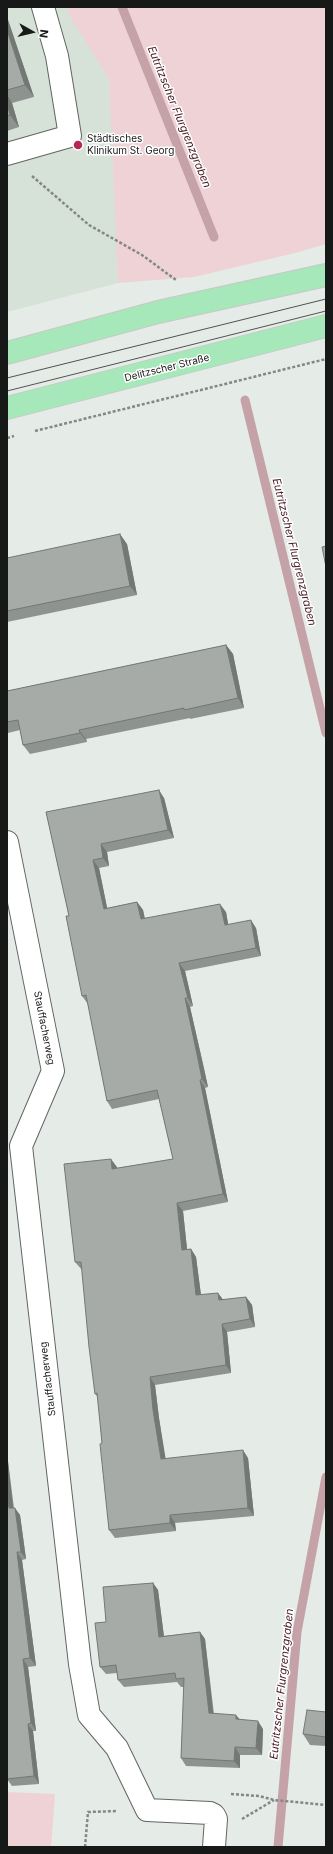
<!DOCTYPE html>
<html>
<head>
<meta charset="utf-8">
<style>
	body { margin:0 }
	#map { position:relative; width:333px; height:1854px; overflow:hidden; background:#e5ebe6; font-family:Inter,sans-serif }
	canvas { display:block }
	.frame { position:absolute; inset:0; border:8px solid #171918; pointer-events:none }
	.north { position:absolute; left:12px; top:12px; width:40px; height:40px; -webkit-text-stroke:3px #fff; paint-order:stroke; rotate:98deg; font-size:11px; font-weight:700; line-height:16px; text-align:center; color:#171918 }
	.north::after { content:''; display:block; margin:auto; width:14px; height:18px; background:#171918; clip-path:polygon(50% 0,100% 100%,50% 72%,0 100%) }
</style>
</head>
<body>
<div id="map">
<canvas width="333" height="1854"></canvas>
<div class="frame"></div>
<div class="north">N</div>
</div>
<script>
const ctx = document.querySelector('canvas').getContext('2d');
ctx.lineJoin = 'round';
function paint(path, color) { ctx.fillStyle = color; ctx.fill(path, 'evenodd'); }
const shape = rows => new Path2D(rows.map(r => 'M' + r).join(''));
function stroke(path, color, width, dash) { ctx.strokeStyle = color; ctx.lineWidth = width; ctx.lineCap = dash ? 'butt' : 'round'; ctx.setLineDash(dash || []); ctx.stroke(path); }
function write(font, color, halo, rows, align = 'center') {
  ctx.font = font + ' Inter,sans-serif'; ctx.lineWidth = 3; ctx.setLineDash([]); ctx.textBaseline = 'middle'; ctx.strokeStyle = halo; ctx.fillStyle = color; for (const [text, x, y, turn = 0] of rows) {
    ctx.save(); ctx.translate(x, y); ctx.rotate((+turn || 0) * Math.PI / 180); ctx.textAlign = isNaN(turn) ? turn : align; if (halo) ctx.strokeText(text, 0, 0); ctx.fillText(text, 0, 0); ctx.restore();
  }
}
paint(shape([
	[7,7,182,7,118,283,7,312]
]), '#d6e2d8');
paint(shape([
	[66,7,326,7,326,244,295,253,194,277,118,283,109,79,69,15],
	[7,1792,55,1794,51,1847,7,1847]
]), '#efd2d6');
stroke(shape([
	[122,7,214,237],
	[245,400,326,733],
	[278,1847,297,1632,326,1477]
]), '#c5a2a7', 9);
const minor = shape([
	[7,154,70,136,57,56,43,7],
	[7,842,53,1071,21,1146,80,1664,89,1715,117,1748,147,1810,210,1813,214,1815,216,1819,214,1847]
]);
const major = shape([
	[7,353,158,312,326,275],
	[7,408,326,326]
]);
stroke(minor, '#616562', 24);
stroke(major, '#c7c8c8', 24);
stroke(shape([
	[32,176,89,225,142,255,176,280],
	[35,431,326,359],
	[7,438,14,436],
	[231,1794,259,1796,274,1800,326,1805],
	[242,1819,274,1800],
	[85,1847,88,1812,117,1811]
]), '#848885', 2.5, [3, 2]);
stroke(minor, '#fff', 22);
stroke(major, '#a6e8b9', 22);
stroke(shape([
	[7,378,326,299],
	[7,391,326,311]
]), '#505351', 1);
paint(shape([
	[7,17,34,97,12,103,19,127,7,131],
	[127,544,137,595,7,622,7,558],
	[226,645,233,654,244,708,190,719,190,718,86,739,87,742,30,754,23,745,20,730,8,733,7,732,7,691],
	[164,798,174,838,107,852,109,866,99,868,107,908,137,902,143,910,145,918,226,912,228,925,256,928,261,956,185,971,193,1006,190,1007,204,1068,208,1087,205,1088,228,1202,183,1211,187,1249,191,1249,196,1257,201,1295,218,1293,223,1300,246,1297,252,1305,255,1327,227,1332,231,1373,155,1385,159,1418,165,1459,248,1458,254,1516,175,1523,176,1531,115,1538,109,1530,98,1397,95,1394,82,1270,75,1262,117,1167,117,1168,173,1159,159,1099,112,1109,107,1101,88,1004,82,996,69,916,46,812],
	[7,1453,14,1508,20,1515,26,1559,22,1560,36,1666,28,1667,36,1731,33,1731,39,1784,12,1786,7,1779],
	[153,1583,158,1590,164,1636,200,1632,205,1639,214,1714,240,1719,263,1729,262,1755,240,1755,240,1768,186,1766,181,1758,184,1687,181,1687,177,1682,124,1687,118,1680,117,1673,106,1674,100,1667,106,1622],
	[326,1712,326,1746,310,1745,303,1734]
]), '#8f9390');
paint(shape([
	[7,17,34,97,25,85,7,30],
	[7,95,12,103,19,127,10,115,7,103],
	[120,534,127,544,137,595,130,586],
	[226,645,233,654,244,708,238,698],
	[79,730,86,739,87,742,80,733],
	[159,790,164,798,174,838,168,830],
	[101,844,107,852,109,866,103,858],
	[93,860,99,868,109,917,104,909],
	[137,902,143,910,146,927,141,919],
	[220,904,226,912,230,934,225,925],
	[251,920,256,928,261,956,256,948],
	[179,963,185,971,193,1006,188,998],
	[185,998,190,1007,208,1087,202,1079],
	[200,1080,205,1088,228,1202,223,1194],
	[111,1159,117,1167,118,1177,112,1169],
	[177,1203,183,1211,188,1258,182,1250],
	[191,1249,196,1257,202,1303,196,1295],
	[218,1293,224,1301,219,1300],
	[246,1297,252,1305,255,1327,250,1319],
	[222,1324,227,1332,231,1373,226,1365],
	[150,1377,155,1385,159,1418,167,1467,161,1459,153,1410],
	[243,1450,248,1458,254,1516,248,1508],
	[7,1453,14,1516,9,1508,7,1490],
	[15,1508,20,1515,26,1559,21,1552],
	[170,1515,175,1523,176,1531,170,1523],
	[17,1552,22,1560,36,1666,30,1658],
	[153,1583,158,1590,165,1645,159,1637],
	[200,1632,205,1639,214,1721,209,1713],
	[23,1659,28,1667,36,1731,31,1723],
	[236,1715,242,1722,236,1719],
	[258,1721,263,1729,262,1755,256,1748],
	[28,1724,33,1731,39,1784,34,1776],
	[235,1747,240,1755,240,1768,234,1761]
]), '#747875');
const building = shape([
	[7,30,25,85,7,90,7,30],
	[7,103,10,115,7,116,7,103],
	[120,534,130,586,7,611,7,558,120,534],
	[326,546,326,567,322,547,326,546],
	[226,645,238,698,184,710,184,708,79,730,80,733,23,745,18,720,7,722,7,691,226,645],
	[159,790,168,830,101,844,103,858,93,860,104,909,137,902,141,919,220,904,225,925,251,920,256,948,179,963,188,998,185,998,198,1059,202,1079,200,1080,223,1194,177,1203,182,1250,191,1249,196,1295,218,1293,219,1300,246,1297,250,1319,222,1324,226,1365,150,1377,153,1410,161,1459,243,1450,248,1508,170,1515,170,1523,109,1530,100,1444,102,1443,97,1393,95,1394,89,1347,81,1262,75,1262,64,1164,111,1159,112,1169,173,1159,157,1090,107,1101,86,995,82,996,66,916,69,916,46,812,159,790],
	[7,1490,9,1508,15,1508,21,1552,17,1552,30,1658,23,1659,31,1723,28,1724,34,1776,7,1779,7,1490],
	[153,1583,159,1637,200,1632,209,1713,236,1715,236,1719,258,1721,256,1748,235,1747,234,1761,181,1758,184,1678,176,1679,175,1673,118,1680,116,1665,100,1667,95,1623,106,1622,103,1587,153,1583],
	[307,1710,326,1712,326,1737,303,1734,307,1710]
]);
paint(building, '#a6aba7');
stroke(building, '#747875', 1);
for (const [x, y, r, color] of [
	[78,145,5,"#b72753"]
]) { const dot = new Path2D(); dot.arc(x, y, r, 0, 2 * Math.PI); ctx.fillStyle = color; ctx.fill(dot); stroke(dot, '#fff', 1.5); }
write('10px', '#171918', '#fff', [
	["Städtisches",87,139],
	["Klinikum St. Georg",87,151]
], 'left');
write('10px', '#171918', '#fff', [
	["Delitzscher Straße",167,368,-14],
	["Stauffacherweg",44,1028,79],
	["Stauffacherweg",48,1379,-97]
]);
write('italic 11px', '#491b25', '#fff', [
	["Eutritzscher Flurgrenzgraben",179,117,68],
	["Eutritzscher Flurgrenzgraben",294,552,76],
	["Eutritzscher Flurgrenzgraben",282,1684,-84]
]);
</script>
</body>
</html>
